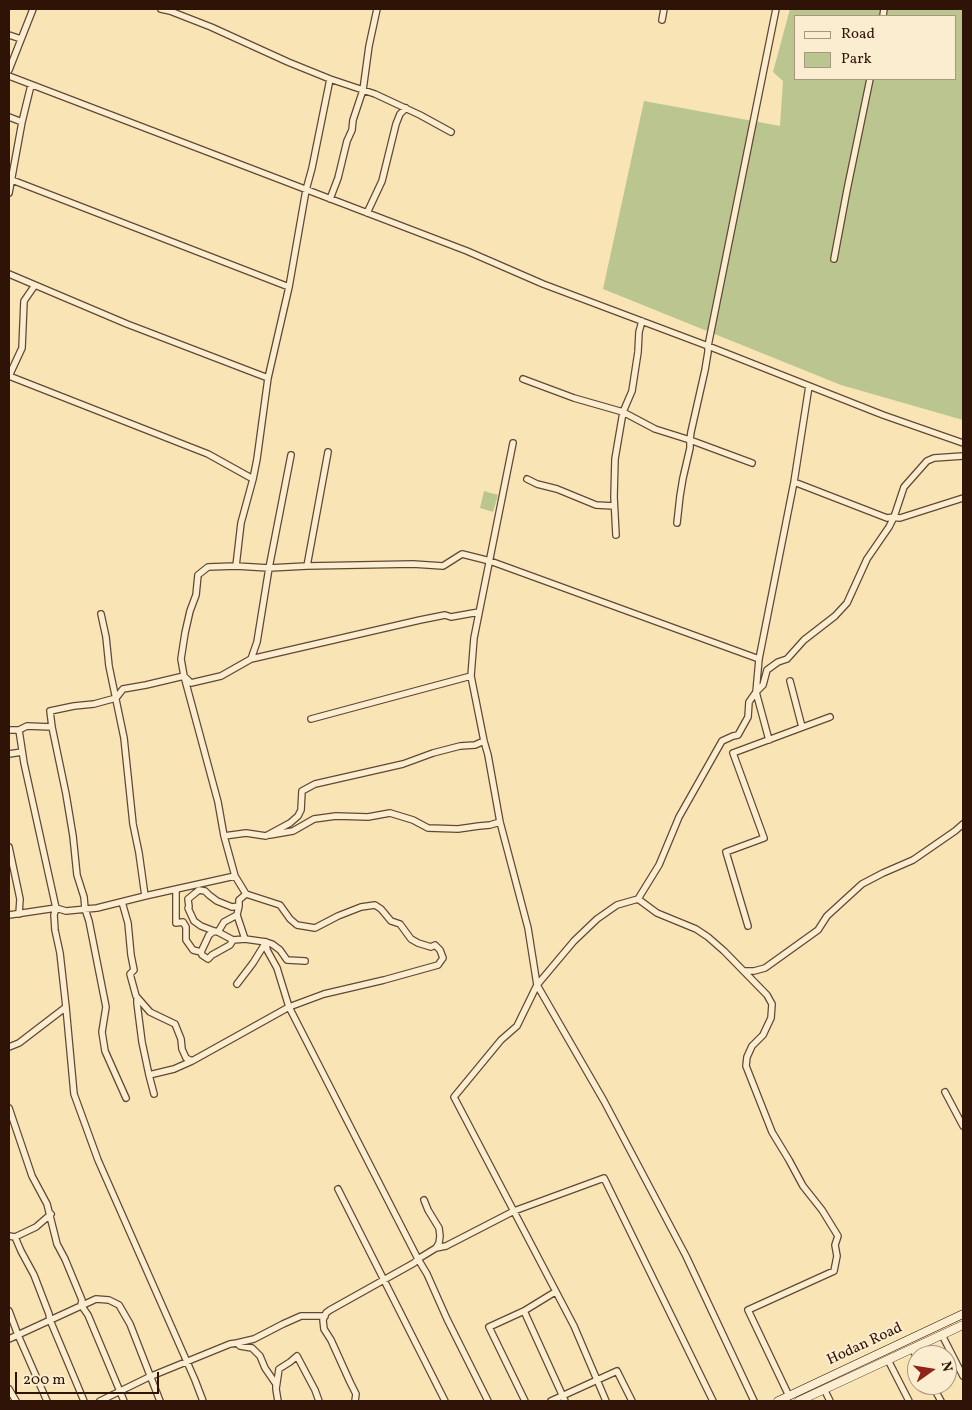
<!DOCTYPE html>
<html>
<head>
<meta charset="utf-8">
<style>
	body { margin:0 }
	#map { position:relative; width:972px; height:1410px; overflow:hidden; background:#f9e4b6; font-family:Vollkorn,serif }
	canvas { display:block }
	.frame { position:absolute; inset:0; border:10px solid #301307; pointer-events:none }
	.legend { position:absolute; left:794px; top:15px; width:162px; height:65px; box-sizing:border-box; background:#fbedd0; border:1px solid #aa9680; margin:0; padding:6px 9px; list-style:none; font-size:15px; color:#301307 }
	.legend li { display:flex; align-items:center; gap:10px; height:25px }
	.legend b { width:25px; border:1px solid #aa9680 }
	.north { position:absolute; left:907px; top:1345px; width:50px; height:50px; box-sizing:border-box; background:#fbedd0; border:1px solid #aa9680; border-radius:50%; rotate:77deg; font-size:14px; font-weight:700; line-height:20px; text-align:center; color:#301307 }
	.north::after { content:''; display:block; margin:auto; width:18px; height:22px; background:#8f2418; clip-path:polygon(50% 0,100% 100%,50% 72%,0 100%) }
	.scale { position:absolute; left:15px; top:1372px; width:144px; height:22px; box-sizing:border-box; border:2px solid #301307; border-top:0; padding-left:6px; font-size:15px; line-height:18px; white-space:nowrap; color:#301307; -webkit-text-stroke:4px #fbedd0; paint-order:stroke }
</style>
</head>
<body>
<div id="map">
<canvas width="972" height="1410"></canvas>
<div class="frame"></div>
<ul class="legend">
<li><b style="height:6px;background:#fbedd0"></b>Road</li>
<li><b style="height:14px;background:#bac590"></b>Park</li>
</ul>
<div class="north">N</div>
<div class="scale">200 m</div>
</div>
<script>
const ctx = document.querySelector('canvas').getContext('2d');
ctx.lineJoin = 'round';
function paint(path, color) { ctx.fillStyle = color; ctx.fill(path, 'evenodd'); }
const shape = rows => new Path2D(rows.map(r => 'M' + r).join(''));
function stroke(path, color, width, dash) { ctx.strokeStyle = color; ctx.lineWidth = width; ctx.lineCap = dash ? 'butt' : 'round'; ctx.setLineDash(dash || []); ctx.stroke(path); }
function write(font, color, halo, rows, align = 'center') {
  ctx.font = font + ' Vollkorn,serif'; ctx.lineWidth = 4; ctx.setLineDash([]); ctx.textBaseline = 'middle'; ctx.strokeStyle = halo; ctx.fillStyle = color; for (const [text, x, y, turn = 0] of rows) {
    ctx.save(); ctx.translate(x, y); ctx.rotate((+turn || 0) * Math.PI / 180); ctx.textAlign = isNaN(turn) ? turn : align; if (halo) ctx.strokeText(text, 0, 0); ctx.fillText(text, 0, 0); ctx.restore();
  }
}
paint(shape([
	[790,9,963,9,963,420,841,385,603,289,644,101,780,126,783,81,773,72],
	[796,16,956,16,956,79,796,79],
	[484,491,498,495,493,512,480,508]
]), '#bac590');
const minor = shape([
	[161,9,170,11,211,27,288,62,330,79],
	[883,16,884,9],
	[662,20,664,9],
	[9,35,21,39],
	[9,70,33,9],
	[9,76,467,251,543,284,708,346,883,415,963,443],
	[9,117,22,122],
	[12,180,289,287],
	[9,193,22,122,31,85],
	[330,199,338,178,347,141,352,130,353,120,363,90,369,46,377,9],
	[367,213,382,181,396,124,400,114,406,108],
	[834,259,847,190,870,79],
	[9,274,127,324,268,378],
	[9,376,208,454,253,479],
	[9,376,22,348,24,301,35,285],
	[523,379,574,398,623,412,655,429,690,440,690,448,683,478,680,496,677,523],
	[513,443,474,638,471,676,484,741,488,755,500,822,528,928,537,985,604,1101,686,1256,754,1401],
	[752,463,690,440,691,432,705,370,708,352,708,346,776,9],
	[527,479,537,484,557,489,596,505,614,506],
	[794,482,887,518,894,517,904,487,927,461,934,458,963,456],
	[616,535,614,497,615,459,623,412,632,391,638,352,639,332,642,321],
	[236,566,241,523,253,479,257,459,268,378,289,287,306,190,312,168,330,79,375,94,420,115,451,132],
	[307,566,328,452],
	[101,614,106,637,109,666,124,738,133,824,139,853,145,896],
	[251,659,257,642,269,568,291,455],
	[790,681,802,727],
	[311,719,471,676],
	[52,727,66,794,73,836,77,875,84,897,85,909,89,921,106,1007,102,1032,105,1051,126,1098],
	[9,730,19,730],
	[769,740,756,692,763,685,767,670,778,662,787,659,804,640,835,616,847,603,867,559,889,527,894,517,900,518,963,498],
	[9,754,22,752],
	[270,835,293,831,314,819,336,816,368,817,390,813,413,820,428,828,458,829,479,826,490,825,500,822],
	[224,836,218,802,184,676,181,659,185,633,190,611,196,595,198,575,208,567,236,566,269,568,307,566,413,564,443,566,462,554,490,561,759,659,794,482,809,386],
	[9,847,20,899,19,914],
	[176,890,176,923,183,922,186,927,186,940,193,950,201,952,202,955,208,959,212,955,230,945,233,940],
	[638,899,657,913,696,929,708,937,724,951,767,995,772,1004,771,1018,763,1035,752,1046,747,1057,746,1066,772,1132,789,1160,803,1186,822,1210,838,1236,835,1245,837,1256,834,1271,748,1310,789,1396],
	[122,902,128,923,131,955,134,970,130,974,136,996,150,1012,175,1024,181,1039,182,1049,186,1058,192,1061,289,1007,324,994,384,980,438,965,443,958,440,950,435,945,431,947,418,943,411,939,400,924,391,921,381,909,375,905,361,907,338,916,315,928,297,925,290,919,280,905,246,894,235,876],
	[239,906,239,900,246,894],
	[9,915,56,908,66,911,97,908,145,896,235,876,224,836,246,833,266,836,290,823,298,816,301,810,302,791,315,784,403,764,433,753,460,746,475,745,484,741],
	[237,915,245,939],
	[748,926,726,852,764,838,733,753,830,717],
	[218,932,233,940,245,939,266,942,272,944,280,950,287,960,305,961],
	[266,942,267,950,277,968,289,1007,418,1259,427,1274,447,1319,488,1401],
	[201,952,209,935,214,931,218,932,224,922,237,915,239,906,232,907,217,901,209,895,205,891,199,890,188,899,189,907,188,908,194,921,201,926,214,931],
	[744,971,754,971,765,968,818,930,827,916,862,884,883,873,913,860,955,831,963,824],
	[237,984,253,963,266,942],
	[137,999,137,1003,142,1042,149,1075,154,1094],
	[9,1047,19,1043,66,1007],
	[149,1075,174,1069,192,1061],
	[945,1092,963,1126],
	[9,1108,32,1176,47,1204,57,1244,65,1259,82,1300,81,1305,88,1315,124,1401],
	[338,1189,445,1401],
	[9,1236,15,1237,36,1227,51,1214],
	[15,1237,21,1251,34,1275,49,1314,50,1320,84,1401],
	[436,1248,446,1246,514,1211,604,1178,713,1401],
	[555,1292,524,1311,565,1401],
	[9,1311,18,1335,47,1401],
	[524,1311,489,1327,525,1401],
	[942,1335,963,1376],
	[9,1339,96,1299,109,1300,119,1305,130,1324,160,1401],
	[237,1343,254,1339,283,1324,301,1316,325,1316],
	[912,1349,917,1357],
	[888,1360,909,1401],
	[932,1385,941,1401],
	[9,1389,16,1401],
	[824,1389,830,1401],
	[100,1401,149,1377,230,1344,237,1343,240,1346,252,1348,260,1356,265,1368,276,1384,276,1389],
	[203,1401,195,1380,98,1160,74,1094,66,1007,60,953,55,930,54,915,56,908,24,763,19,730,27,726,52,727,50,711,74,706,94,704,116,698,123,689,146,685,184,676,191,683,221,676,251,659,420,620,445,615,451,617,479,612],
	[278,1401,276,1389,279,1369,290,1362,297,1356,315,1390,319,1401],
	[355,1401,356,1394,350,1382,331,1340,324,1329,323,1320,326,1313,330,1310,414,1263,418,1259,436,1248,439,1243,440,1236,439,1228,428,1210,424,1200],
	[551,1401,617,1371,632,1401],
	[606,1401,574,1326,454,1097,501,1040,517,1026,537,985,574,941,597,919,617,905,638,899,659,865,679,817,722,741,733,736,738,735,748,717,749,702,756,692,759,659]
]);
const secondary = shape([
	[778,1401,963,1314],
	[799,1401,963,1325]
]);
stroke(minor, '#624733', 8);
stroke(secondary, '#301307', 9);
stroke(minor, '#fbedd0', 5.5);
stroke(secondary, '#fbedd0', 8);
write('15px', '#301307', '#fbedd0', [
	["Hodan Road",865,1345,-25]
]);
</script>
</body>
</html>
